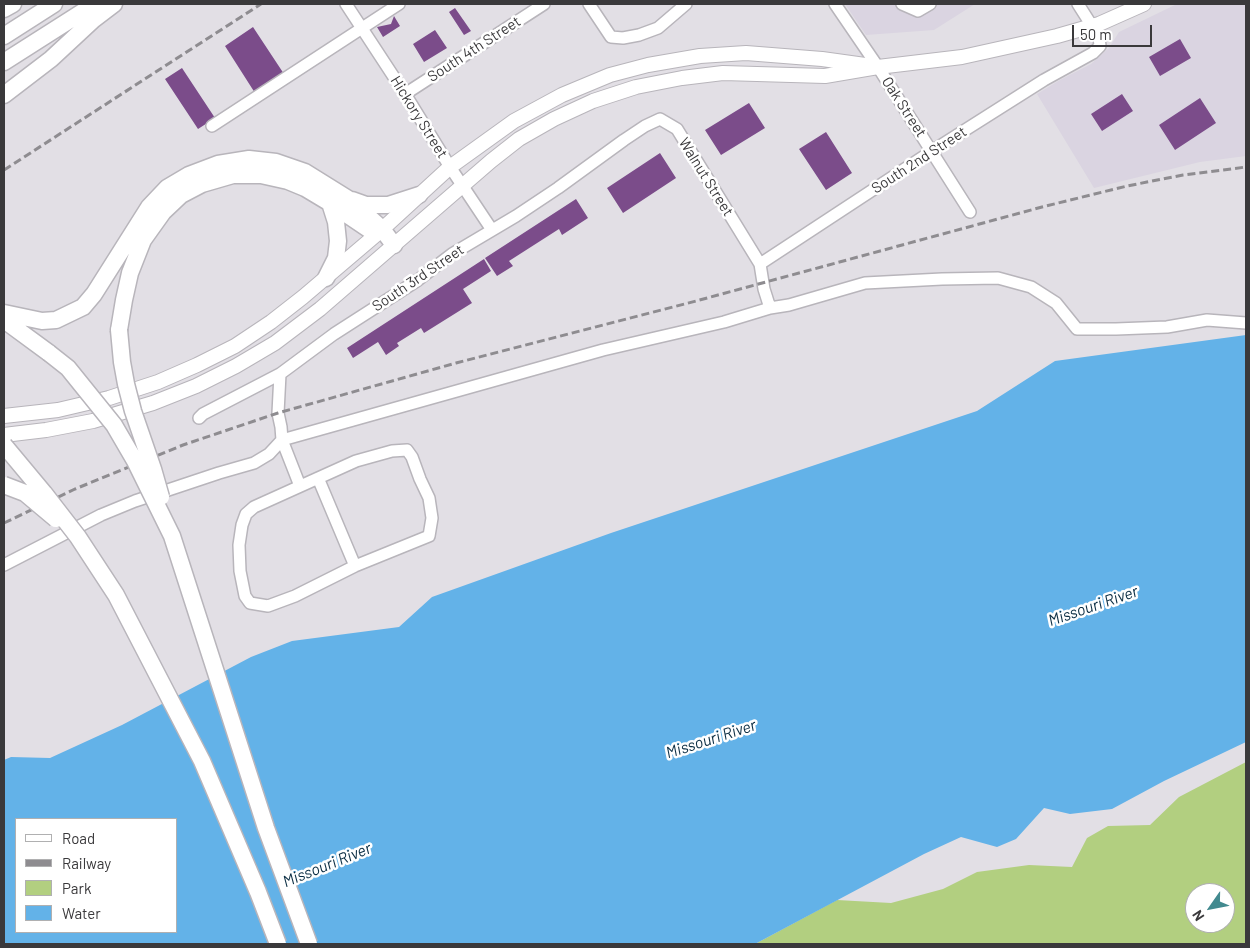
<!DOCTYPE html>
<html>
<head>
<meta charset="utf-8">
<style>
	body { margin:0 }
	#map { position:relative; width:1250px; height:948px; overflow:hidden; background:#e2dfe5; font-family:Barlow,sans-serif }
	canvas { display:block }
	.frame { position:absolute; inset:0; border:5px solid #3a393b; pointer-events:none }
	.legend { position:absolute; left:15px; top:818px; width:162px; height:115px; box-sizing:border-box; background:#fff; border:1px solid #b0b0b1; margin:0; padding:6px 9px; list-style:none; font-size:15px; color:#3a393b }
	.legend li { display:flex; align-items:center; gap:10px; height:25px }
	.legend b { width:25px; border:1px solid #b0b0b1 }
	.north { position:absolute; left:1185px; top:883px; width:50px; height:50px; box-sizing:border-box; background:#fff; border:1px solid #b0b0b1; border-radius:50%; rotate:237deg; font-size:14px; font-weight:700; line-height:20px; text-align:center; color:#3a393b }
	.north::after { content:''; display:block; margin:auto; width:18px; height:22px; background:#428a8f; clip-path:polygon(50% 0,100% 100%,50% 72%,0 100%) }
	.scale { position:absolute; left:1072px; top:25px; width:80px; height:22px; box-sizing:border-box; border:2px solid #3a393b; border-top:0; padding-left:6px; font-size:15px; line-height:18px; white-space:nowrap; color:#3a393b; -webkit-text-stroke:4px #fff; paint-order:stroke }
</style>
</head>
<body>
<div id="map">
<canvas width="1250" height="948"></canvas>
<div class="frame"></div>
<ul class="legend">
<li><b style="height:6px;background:#fff"></b>Road</li>
<li><b style="height:6px;background:#8e8c90"></b>Railway</li>
<li><b style="height:14px;background:#b2cf80"></b>Park</li>
<li><b style="height:14px;background:#63b2e8"></b>Water</li>
</ul>
<div class="north">N</div>
<div class="scale">50 m</div>
</div>
<script>
const ctx = document.querySelector('canvas').getContext('2d');
ctx.lineJoin = 'round';
function paint(path, color) { ctx.fillStyle = color; ctx.fill(path, 'evenodd'); }
const shape = rows => new Path2D(rows.map(r => 'M' + r).join(''));
function stroke(path, color, width, dash) { ctx.strokeStyle = color; ctx.lineWidth = width; ctx.lineCap = dash ? 'butt' : 'round'; ctx.setLineDash(dash || []); ctx.stroke(path); }
function write(font, color, halo, rows, align = 'center') {
  ctx.font = font + ' Barlow,sans-serif'; ctx.lineWidth = 5; ctx.setLineDash([]); ctx.textBaseline = 'middle'; ctx.strokeStyle = halo; ctx.fillStyle = color; for (const [text, x, y, turn = 0] of rows) {
    ctx.save(); ctx.translate(x, y); ctx.rotate((+turn || 0) * Math.PI / 180); ctx.textAlign = isNaN(turn) ? turn : align; if (halo) ctx.strokeText(text, 0, 0); ctx.fillText(text, 0, 0); ctx.restore();
  }
}
paint(shape([
	[845,4,975,4,934,30,866,35],
	[1177,4,1246,4,1246,156,1200,162,1094,188,1037,94,1060,80,1091,64,1109,48,1119,32]
]), '#dad4e1');
paint(shape([
	[1246,762,1246,944,755,944,837,900,891,903,943,889,977,872,1029,865,1072,867,1087,838,1108,826,1150,825,1179,797],
	[1195,893,1225,893,1225,923,1195,923]
]), '#b2cf80');
paint(shape([
	[1246,335,1246,742,1164,781,1112,809,1070,814,1044,808,1016,839,997,847,961,837,924,854,755,944,4,944,4,760,11,757,50,758,122,725,251,657,292,641,399,627,432,597,611,533,977,411,1055,361],
	[16,819,176,819,176,932,16,932]
]), '#63b2e8');
paint(shape([
	[455,8,471,31,464,35,449,12],
	[394,16,400,26,383,37,377,27,391,24],
	[253,27,284,74,255,93,225,46],
	[435,30,447,48,424,62,413,44],
	[1180,39,1191,58,1160,76,1149,57],
	[182,68,215,118,198,129,165,79],
	[1122,94,1133,111,1102,131,1091,114],
	[1200,98,1216,123,1175,150,1159,125],
	[749,103,765,128,721,155,705,130],
	[826,132,852,173,826,190,799,149],
	[660,153,676,178,623,213,607,188],
	[576,199,588,218,562,235,559,229,509,261,513,266,497,276,485,258],
	[484,259,491,271,463,289,472,303,424,333,421,328,397,343,399,346,386,355,378,342,353,358,347,348]
]), '#7b4c8a');
const minor = shape([
	[346,4,405,94,450,167,492,230],
	[589,4,611,37,623,38,639,35,658,28,686,4],
	[835,4,878,67,970,212],
	[902,4,918,11,930,4],
	[405,94,544,4],
	[212,126,399,4],
	[760,264,932,151,1044,80,1093,53,1100,46,1099,37,1078,4],
	[280,374,278,413,281,427,282,440,300,486],
	[199,418,203,414,280,374,334,334,418,280,452,254,516,216,558,188,624,140,645,126,660,119,677,129,760,264,764,289,770,308],
	[407,450,412,457,420,479,429,498,432,518,429,536,355,566,295,596,268,606,250,603,245,596,240,571,239,545,242,525,246,514,254,507,356,461,392,451,407,450],
	[318,478,355,566],
	[4,565,101,515,135,501,219,473,254,463,269,454,282,440,603,350,724,322,770,308,789,305,865,283,942,279,998,278,1031,287,1056,303,1077,329,1116,329,1167,327,1207,320,1246,323]
]);
const major = shape([
	[4,416,58,410,109,398,158,382,197,365,235,346,271,322,303,297,377,234,450,167,514,121,562,95,610,75,648,65,700,56,746,53,822,59,865,65],
	[4,435,46,430,93,421,153,403,196,386,236,366,275,343,320,309,491,161,519,139,554,119,593,101,636,87,682,78,723,73,825,76,878,67,962,57,1057,36,1099,24,1144,4]
]);
const highway = shape([
	[4,9,13,4],
	[4,36,54,4],
	[4,62,95,4],
	[4,95,51,59,93,20,114,4],
	[352,200,366,205,388,205,419,195],
	[326,278,336,258,338,241,336,222,330,203],
	[4,313,42,321,56,320,83,307,94,294,149,207,167,188,189,175,218,164,249,159,276,162,305,172,350,200,382,229,394,245],
	[4,320,49,353],
	[119,330,124,300,130,273,143,240,163,212,181,195,202,184,233,175,261,175,288,181,305,188,330,203,373,232]
]);
stroke(minor, '#b8b5bb', 14);
stroke(major, '#b8b5bb', 16);
stroke(highway, '#b8b5bb', 19);
stroke(minor, '#fff', 11);
stroke(major, '#fff', 14);
stroke(highway, '#fff', 16);
stroke(shape([
	[4,170,261,4],
	[4,523,75,489,183,445,278,413,456,363,696,301,1042,207,1127,186,1183,175,1246,167]
]), '#8e8c90', 3, [8, 4]);
const highwayBridge = shape([
	[119,330,122,362,126,384,133,411,153,469,161,497],
	[49,353,68,368,114,425,135,461,172,536,266,828,309,944],
	[4,445,44,493,78,537,116,595,202,761,258,892,278,944],
	[4,485,25,493,56,519]
]);
stroke(highwayBridge, '#b8b5bb', 19, []);
stroke(highwayBridge, '#fff', 16);
write('15px', '#3a393b', '#fff', [
	["South 4th Street",474,49,-33],
	["Oak Street",904,107,57],
	["Hickory Street",419,117,58],
	["South 2nd Street",919,160,-33],
	["Walnut Street",706,177,58],
	["South 3rd Street",418,278,-34]
]);
write('italic 16px', '#0a2d43', '#fff', [
	["Missouri River",1093,606,-19],
	["Missouri River",711,739,-18],
	["Missouri River",327,865,-22]
]);
</script>
</body>
</html>
